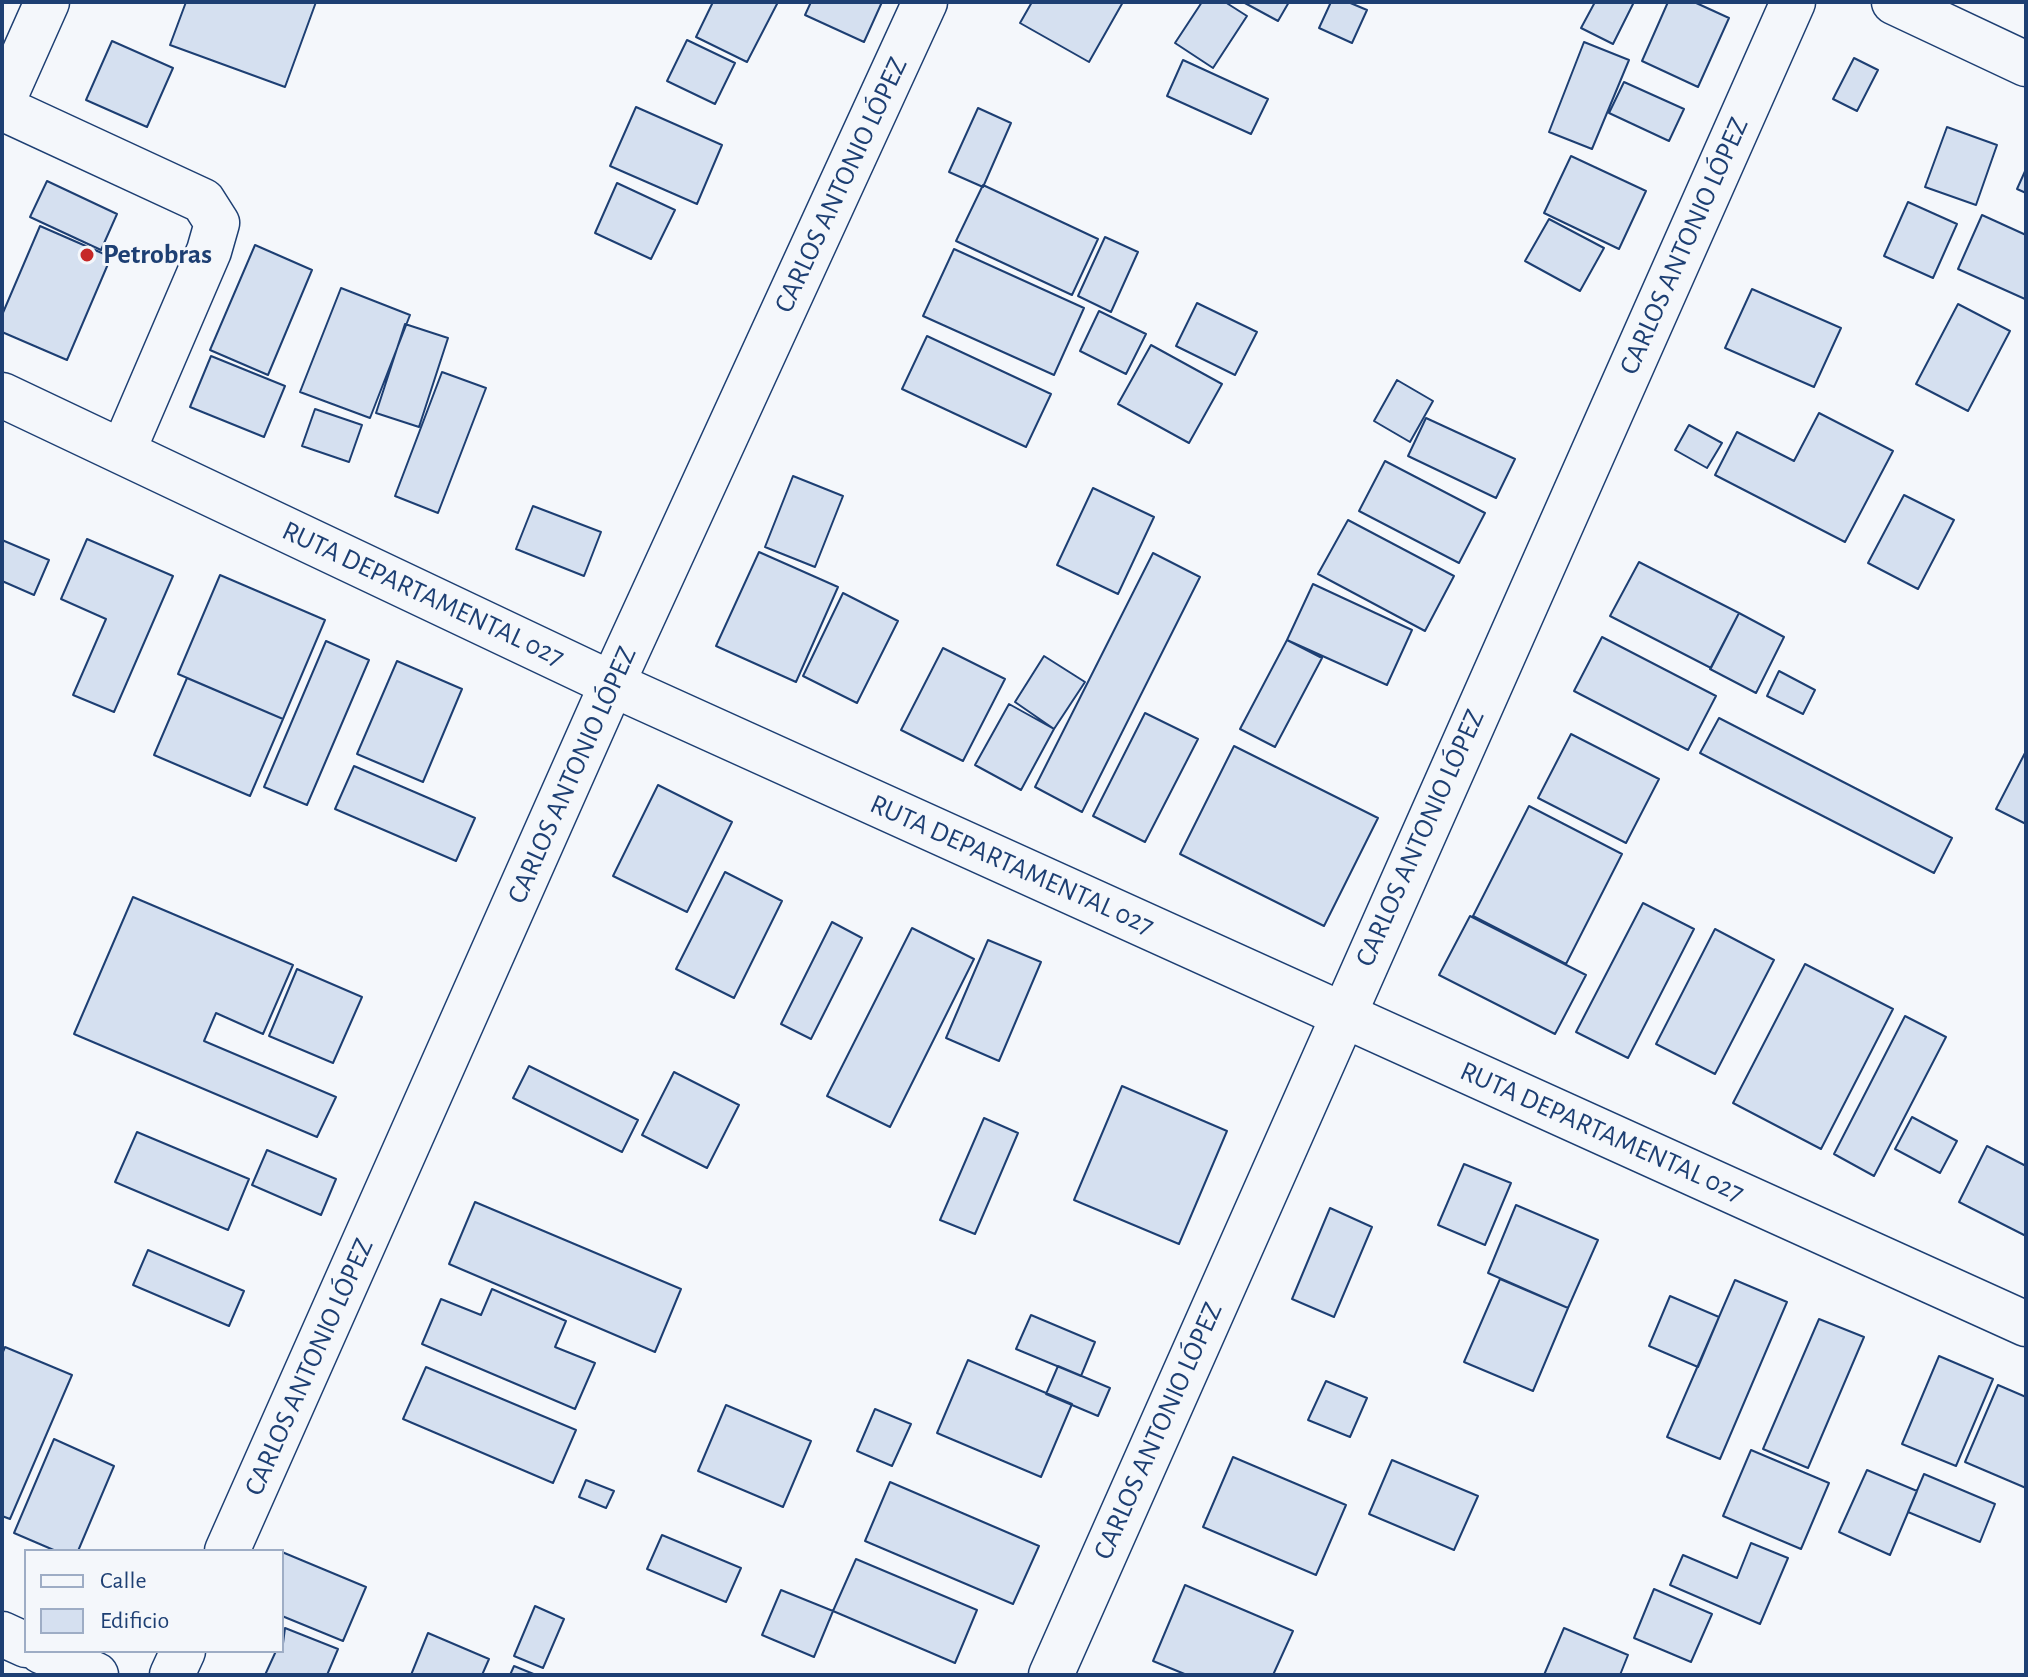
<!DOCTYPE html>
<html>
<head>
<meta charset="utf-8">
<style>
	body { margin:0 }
	#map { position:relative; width:2028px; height:1677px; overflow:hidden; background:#f4f7fb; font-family:"Alegreya Sans",sans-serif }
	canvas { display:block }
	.frame { position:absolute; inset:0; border:4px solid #1d3f73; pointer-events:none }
	.legend { position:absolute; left:24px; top:1549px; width:260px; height:104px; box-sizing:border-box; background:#f4f7fb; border:2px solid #9eadc5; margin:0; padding:10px 14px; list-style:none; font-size:24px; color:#1d3f73 }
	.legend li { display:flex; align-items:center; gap:16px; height:40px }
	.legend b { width:40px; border:2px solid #9eadc5 }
</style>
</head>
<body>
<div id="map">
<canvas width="2028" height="1677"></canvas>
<div class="frame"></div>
<ul class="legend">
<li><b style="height:10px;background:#f4f7fb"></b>Calle</li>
<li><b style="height:22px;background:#d5e0f0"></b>Edificio</li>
</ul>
</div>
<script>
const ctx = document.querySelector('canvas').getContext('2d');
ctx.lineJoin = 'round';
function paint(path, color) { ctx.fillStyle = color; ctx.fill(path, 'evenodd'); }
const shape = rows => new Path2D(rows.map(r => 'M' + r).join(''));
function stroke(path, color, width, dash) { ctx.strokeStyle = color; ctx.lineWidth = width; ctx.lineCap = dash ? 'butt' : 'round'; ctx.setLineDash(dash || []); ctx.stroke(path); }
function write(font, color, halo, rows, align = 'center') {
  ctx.font = font + ' "Alegreya Sans",sans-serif'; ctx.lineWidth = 6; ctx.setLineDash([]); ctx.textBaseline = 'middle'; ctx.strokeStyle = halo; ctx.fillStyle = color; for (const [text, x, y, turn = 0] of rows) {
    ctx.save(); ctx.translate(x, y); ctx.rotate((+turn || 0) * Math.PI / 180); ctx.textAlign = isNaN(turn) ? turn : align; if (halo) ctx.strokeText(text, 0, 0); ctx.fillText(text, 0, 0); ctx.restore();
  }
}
const building = shape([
	[186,2,316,2,285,87,170,45,186,2],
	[713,2,778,2,747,62,696,37,713,2],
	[811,2,882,2,864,42,805,15,811,2],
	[1032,2,1123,2,1089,62,1020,23,1032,2],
	[1202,2,1225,2,1247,16,1213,68,1175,43,1202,2],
	[1243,2,1289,2,1278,21,1243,2],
	[1331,2,1348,2,1367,10,1352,43,1319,28,1331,2],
	[1595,2,1634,2,1613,44,1581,28,1595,2],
	[1668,2,1694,2,1729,18,1698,87,1642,61,1668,2],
	[687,40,735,63,715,104,667,81,687,40],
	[112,41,173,68,147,127,86,100,112,41],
	[1584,42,1629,60,1592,149,1549,132,1584,42],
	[1854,58,1878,70,1857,111,1833,99,1854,58],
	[1183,60,1268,99,1251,134,1167,96,1183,60],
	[1624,82,1684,109,1669,141,1609,113,1624,82],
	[636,107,722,145,697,204,610,166,636,107],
	[978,108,1011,123,983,187,949,172,978,108],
	[1947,127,1997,145,1976,205,1925,187,1947,127],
	[1571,156,1646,191,1619,249,1544,213,1571,156],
	[2026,169,2026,193,2017,189,2026,169],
	[47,181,117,214,101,250,30,217,47,181],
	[617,183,675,210,651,259,595,233,617,183],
	[983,185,1098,239,1072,295,956,241,983,185],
	[1908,202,1957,224,1933,278,1884,256,1908,202],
	[1982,215,2026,235,2025,299,1958,269,1982,215],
	[1549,219,1604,248,1580,291,1525,261,1549,219],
	[40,226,111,257,67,360,2,332,2,315,40,226],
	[1105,237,1138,252,1111,312,1078,296,1105,237],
	[255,245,312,270,268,375,210,350,255,245],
	[954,249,1084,308,1054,375,923,316,954,249],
	[341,288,410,315,370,418,300,392,341,288],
	[1752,289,1841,328,1814,387,1725,348,1752,289],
	[1197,303,1257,332,1235,375,1176,346,1197,303],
	[1958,304,2010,331,1968,411,1916,384,1958,304],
	[1099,311,1146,334,1126,374,1080,351,1099,311],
	[405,324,448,338,419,427,376,413,405,324],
	[927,336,1051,394,1026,447,902,389,927,336],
	[1151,345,1222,384,1189,443,1118,404,1151,345],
	[211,356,285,386,264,437,190,407,211,356],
	[442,372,486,388,438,513,395,496,442,372],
	[1397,380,1433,401,1410,442,1374,421,1397,380],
	[315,409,362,425,349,462,302,446,315,409],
	[1819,413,1893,451,1845,542,1715,475,1737,432,1794,461,1819,413],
	[1426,418,1515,459,1496,498,1408,456,1426,418],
	[1689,425,1722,443,1707,468,1675,450,1689,425],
	[1385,461,1485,513,1459,563,1359,511,1385,461],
	[793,476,843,496,815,567,765,547,793,476],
	[1093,488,1154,517,1118,594,1057,565,1093,488],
	[1904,495,1954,520,1918,589,1868,563,1904,495],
	[533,506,601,532,584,576,516,549,533,506],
	[1348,520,1454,576,1425,631,1318,574,1348,520],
	[87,539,173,576,114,712,73,695,106,619,61,599,87,539],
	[2,540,49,560,34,595,2,581,2,540],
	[759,552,838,587,796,682,716,646,759,552],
	[1153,553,1200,577,1082,812,1035,787,1153,553],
	[1639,562,1739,613,1711,668,1610,616,1639,562],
	[220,575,325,620,283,719,178,674,220,575],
	[1313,584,1412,630,1387,685,1287,640,1313,584],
	[843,593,898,621,857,703,803,676,843,593],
	[1739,613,1784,637,1756,693,1710,669,1739,613],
	[1602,637,1716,696,1688,750,1574,691,1602,637],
	[1287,640,1322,658,1275,747,1240,729,1287,640],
	[326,641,369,660,307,805,264,787,326,641],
	[943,648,1005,679,963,761,901,730,943,648],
	[1044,656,1085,682,1054,729,1015,702,1044,656],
	[397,661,462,689,423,782,357,754,397,661],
	[1779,671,1815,690,1803,714,1767,696,1779,671],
	[187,678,283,719,250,796,154,755,187,678],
	[1009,704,1054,729,1021,790,975,765,1009,704],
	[1145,713,1198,739,1145,842,1093,816,1145,713],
	[1719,718,1952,838,1934,873,1700,753,1719,718],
	[1571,734,1659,779,1626,843,1538,798,1571,734],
	[1234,746,1378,818,1324,926,1180,854,1234,746],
	[2026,751,2026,824,1996,809,2026,751],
	[354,766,475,818,456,861,335,809,354,766],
	[658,785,732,822,687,912,613,876,658,785],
	[1529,806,1622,854,1566,964,1473,916,1529,806],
	[725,872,782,901,734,998,676,969,725,872],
	[133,897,293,965,263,1034,216,1013,204,1041,336,1097,317,1137,74,1034,133,897],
	[1643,903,1694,929,1628,1058,1576,1032,1643,903],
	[1470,916,1586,975,1555,1034,1439,975,1470,916],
	[832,922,862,938,811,1039,781,1024,832,922],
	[912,928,974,959,890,1127,827,1096,912,928],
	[1715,929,1774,960,1715,1074,1656,1044,1715,929],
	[988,940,1041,962,999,1061,946,1038,988,940],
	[1805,964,1893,1009,1821,1149,1733,1103,1805,964],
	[297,969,362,997,333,1063,269,1036,297,969],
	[1905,1016,1946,1037,1874,1176,1834,1154,1905,1016],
	[529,1066,638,1120,622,1152,513,1098,529,1066],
	[674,1072,739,1105,707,1168,642,1135,674,1072],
	[1122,1086,1227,1131,1179,1244,1074,1200,1122,1086],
	[1912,1117,1957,1141,1940,1173,1895,1149,1912,1117],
	[984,1118,1018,1133,975,1234,940,1220,984,1118],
	[137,1132,249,1179,228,1230,115,1182,137,1132],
	[1987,1146,2026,1166,2026,1236,1959,1202,1987,1146],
	[267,1150,336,1179,321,1215,252,1185,267,1150],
	[1464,1164,1511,1183,1485,1245,1438,1225,1464,1164],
	[475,1202,681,1289,655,1352,449,1264,475,1202],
	[1516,1205,1598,1240,1568,1308,1488,1273,1516,1205],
	[1330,1208,1372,1227,1334,1317,1292,1299,1330,1208],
	[148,1250,244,1291,229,1326,133,1285,148,1250],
	[1500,1279,1568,1308,1533,1391,1464,1362,1500,1279],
	[1735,1280,1787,1302,1720,1459,1667,1437,1735,1280],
	[492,1289,566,1321,555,1347,595,1363,575,1409,422,1344,441,1299,481,1315,492,1289],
	[1670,1296,1719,1317,1698,1367,1649,1346,1670,1296],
	[1031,1315,1095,1342,1081,1376,1016,1349,1031,1315],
	[1819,1319,1864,1337,1808,1468,1763,1449,1819,1319],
	[5,1347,72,1375,10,1519,2,1516,2,1354,5,1347],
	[1939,1356,1993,1379,1956,1466,1902,1444,1939,1356],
	[968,1360,1072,1404,1041,1477,937,1433,968,1360],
	[1058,1366,1110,1388,1098,1416,1046,1394,1058,1366],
	[426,1367,576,1430,553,1483,403,1419,426,1367],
	[1326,1381,1367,1398,1350,1437,1308,1420,1326,1381],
	[1998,1385,2026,1397,2026,1488,1965,1462,1998,1385],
	[726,1405,811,1441,783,1507,698,1471,726,1405],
	[875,1409,911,1424,892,1466,857,1451,875,1409],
	[54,1439,114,1466,78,1551,56,1551,14,1533,54,1439],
	[1751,1450,1829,1483,1801,1549,1723,1516,1751,1450],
	[1233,1457,1346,1505,1316,1575,1203,1527,1233,1457],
	[1392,1460,1478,1496,1454,1550,1369,1514,1392,1460],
	[1867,1470,1917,1491,1890,1555,1839,1532,1867,1470],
	[1924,1474,1995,1504,1980,1542,1908,1512,1924,1474],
	[586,1480,614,1491,606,1508,579,1497,586,1480],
	[890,1482,1039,1546,1013,1604,865,1541,890,1482],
	[662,1535,741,1568,726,1602,647,1569,662,1535],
	[1751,1543,1788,1558,1760,1624,1670,1585,1683,1555,1737,1578,1751,1543],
	[282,1552,366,1587,343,1641,282,1616,282,1552],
	[856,1559,977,1610,955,1663,833,1611,856,1559],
	[1185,1585,1293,1631,1273,1675,1187,1675,1153,1661,1185,1585],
	[1654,1589,1712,1614,1691,1662,1634,1638,1654,1589],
	[781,1590,833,1611,814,1657,762,1635,781,1590],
	[535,1606,564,1619,543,1668,514,1656,535,1606],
	[285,1628,338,1649,327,1675,265,1675,276,1651,282,1651,285,1628],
	[1564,1628,1628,1655,1620,1675,1544,1675,1564,1628],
	[428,1633,489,1659,482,1675,411,1675,428,1633],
	[514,1666,536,1675,510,1675,514,1666]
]);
paint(building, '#d5e0f0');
stroke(building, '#1d3f73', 2);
const minor = shape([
	[1894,2,2026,64],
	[2,103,47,2],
	[2,108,203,201,217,223,209,251,123,451],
	[227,1551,612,684,925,2],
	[2,1634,26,1645],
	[41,1651,96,1675],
	[172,1675,183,1651],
	[1051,1675,1793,2]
]);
const major = shape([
	[2,395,612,684,2026,1324]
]);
stroke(minor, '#1d3f73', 47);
stroke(major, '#1d3f73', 47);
stroke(minor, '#f4f7fb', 44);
stroke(major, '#f4f7fb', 44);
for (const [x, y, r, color] of [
	[87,255,8,"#c62828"]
]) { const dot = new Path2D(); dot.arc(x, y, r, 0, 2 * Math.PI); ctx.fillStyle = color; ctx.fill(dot); stroke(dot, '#f4f7fb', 3); }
write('28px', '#1d3f73', '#f4f7fb', [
	["CARLOS ANTONIO LÓPEZ",841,185,-65],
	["CARLOS ANTONIO LÓPEZ",1684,246,-66],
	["RUTA DEPARTAMENTAL 027",423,594,25],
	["CARLOS ANTONIO LÓPEZ",572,775,-66],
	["CARLOS ANTONIO LÓPEZ",1420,838,-66],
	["RUTA DEPARTAMENTAL 027",1012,865,24],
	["RUTA DEPARTAMENTAL 027",1602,1132,24],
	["CARLOS ANTONIO LÓPEZ",309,1367,-66],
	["CARLOS ANTONIO LÓPEZ",1158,1431,-66]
]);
write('bold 28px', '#1d3f73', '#f4f7fb', [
	["Petrobras",103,255]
], 'left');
</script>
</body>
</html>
